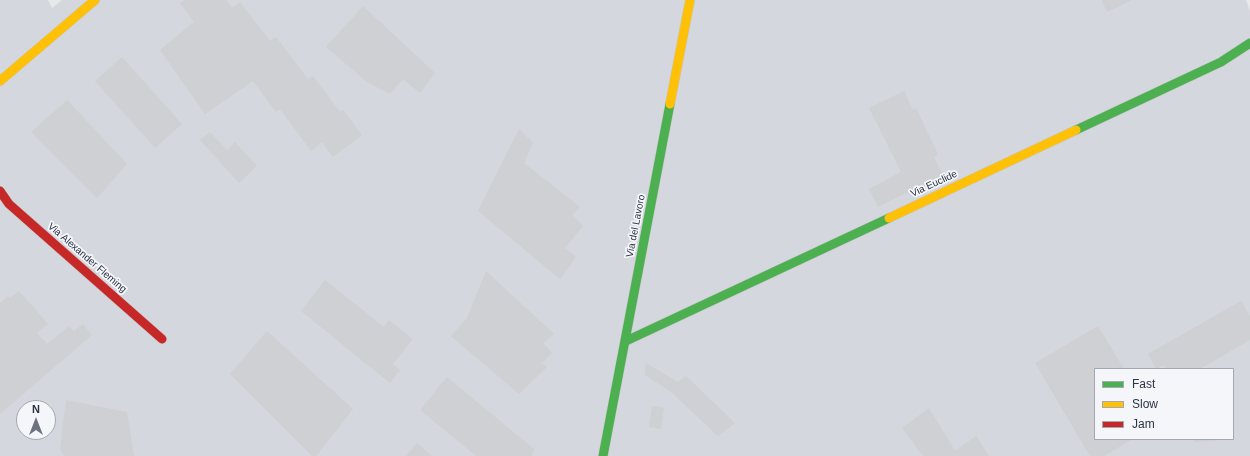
<!DOCTYPE html>
<html>
<head>
<meta charset="utf-8">
<style>
	body { margin:0 }
	#map { position:relative; width:1250px; height:456px; overflow:hidden; background:#e6e8ea; font-family:Arial,sans-serif }
	canvas { display:block }
	.legend { position:absolute; left:1094px; top:368px; width:140px; height:72px; box-sizing:border-box; background:#f4f6f9; border:1px solid #a4a8b1; margin:0; padding:5px 7px; list-style:none; font-size:12px; color:#2b3445 }
	.legend li { display:flex; align-items:center; gap:8px; height:20px }
	.legend b { width:20px; border:1px solid #a4a8b1 }
	.north { position:absolute; left:16px; top:400px; width:40px; height:40px; box-sizing:border-box; background:#f4f6f9; border:1px solid #a4a8b1; border-radius:50%; rotate:0deg; font-size:11px; font-weight:700; line-height:16px; text-align:center; color:#2b3445 }
	.north::after { content:''; display:block; margin:auto; width:14px; height:18px; background:#6c737f; clip-path:polygon(50% 0,100% 100%,50% 72%,0 100%) }
</style>
</head>
<body>
<div id="map">
<canvas width="1250" height="456"></canvas>
<ul class="legend">
<li><b style="height:5px;background:#4caf50"></b>Fast</li>
<li><b style="height:5px;background:#ffc107"></b>Slow</li>
<li><b style="height:5px;background:#c62828"></b>Jam</li>
</ul>
<div class="north">N</div>
</div>
<script>
const ctx = document.querySelector('canvas').getContext('2d');
ctx.lineJoin = 'round';
function paint(path, color) { ctx.fillStyle = color; ctx.fill(path, 'evenodd'); }
const shape = rows => new Path2D(rows.map(r => 'M' + r).join(''));
function stroke(path, color, width, dash) { ctx.strokeStyle = color; ctx.lineWidth = width; ctx.lineCap = dash ? 'butt' : 'round'; ctx.setLineDash(dash || []); ctx.stroke(path); }
function write(font, color, halo, rows, align = 'center') {
  ctx.font = font + ' Arial,sans-serif'; ctx.lineWidth = 3.5; ctx.setLineDash([]); ctx.textBaseline = 'middle'; ctx.strokeStyle = halo; ctx.fillStyle = color; for (const [text, x, y, turn = 0] of rows) {
    ctx.save(); ctx.translate(x, y); ctx.rotate((+turn || 0) * Math.PI / 180); ctx.textAlign = isNaN(turn) ? turn : align; if (halo) ctx.strokeText(text, 0, 0); ctx.fillText(text, 0, 0); ctx.restore();
  }
}
paint(shape([
	[0,0,48,0,52,8,62,0,1246,0,1250,11,1250,456,0,456],
	[1095,369,1233,369,1233,439,1095,439],
	[24,408,48,408,48,432,24,432]
]), '#d4d7dd');
paint(shape([
	[184,0,226,0,232,8,240,2,270,41,276,37,308,79,313,76,340,112,343,110,362,135,333,157,322,142,311,151,280,109,276,112,253,81,205,114,160,50,194,22,180,3],
	[1102,0,1132,0,1107,12],
	[363,6,435,73,420,93,403,79,390,94,367,82,326,47],
	[122,57,182,124,155,148,95,81],
	[904,91,913,110,916,108,938,154,934,157,943,175,878,207,869,189,901,172,869,108],
	[67,100,127,164,97,198,31,132],
	[519,129,533,143,524,163,580,207,572,215,583,226,565,248,576,257,560,279,478,211],
	[210,132,227,150,235,142,257,166,239,183,200,140],
	[486,271,554,334,543,343,552,353,542,363,547,367,519,394,451,336,467,318],
	[325,280,384,327,389,320,413,339,393,364,400,370,390,383,301,311],
	[19,291,48,324,37,333,47,344,69,326,74,331,83,324,92,335,0,414,0,303,8,296,10,298],
	[1241,301,1250,316,1250,340,1200,369,1166,369,1164,365,1156,369,1148,354],
	[1098,326,1124,369,1095,369,1095,439,1133,439,1104,456,1090,456,1035,363],
	[267,331,353,409,316,456,312,456,230,374],
	[646,363,678,382,686,376,735,423,718,436,671,392,645,375],
	[447,377,534,449,532,456,476,456,420,410],
	[66,400,127,412,134,456,64,456,60,449],
	[652,406,664,408,661,429,649,427],
	[929,408,955,451,976,436,989,456,923,456,902,428],
	[1193,439,1219,439,1219,440,1195,442],
	[417,443,432,456,406,456]
]), '#ced0d3');
const fast = shape([
	[1076,130,1221,62,1250,43],
	[626,341,889,218],
	[603,456,670,104]
]);
const slow = shape([
	[0,81,95,0],
	[670,104,690,0],
	[889,218,1076,130]
]);
const jam = shape([
	[0,191,9,204,162,339]
]);
stroke(fast, '#c4c6c8', 10);
stroke(slow, '#c4c6c8', 10);
stroke(jam, '#c4c6c8', 10);
stroke(fast, '#4caf50', 9);
stroke(slow, '#ffc107', 9);
stroke(jam, '#c62828', 9);
write('10px', '#2b3445', '#f4f6f9', [
	["Via Euclide",934,184,-25],
	["Via del Lavoro",636,226,-79],
	["Via Alexander Fleming",87,258,41]
]);
</script>
</body>
</html>
